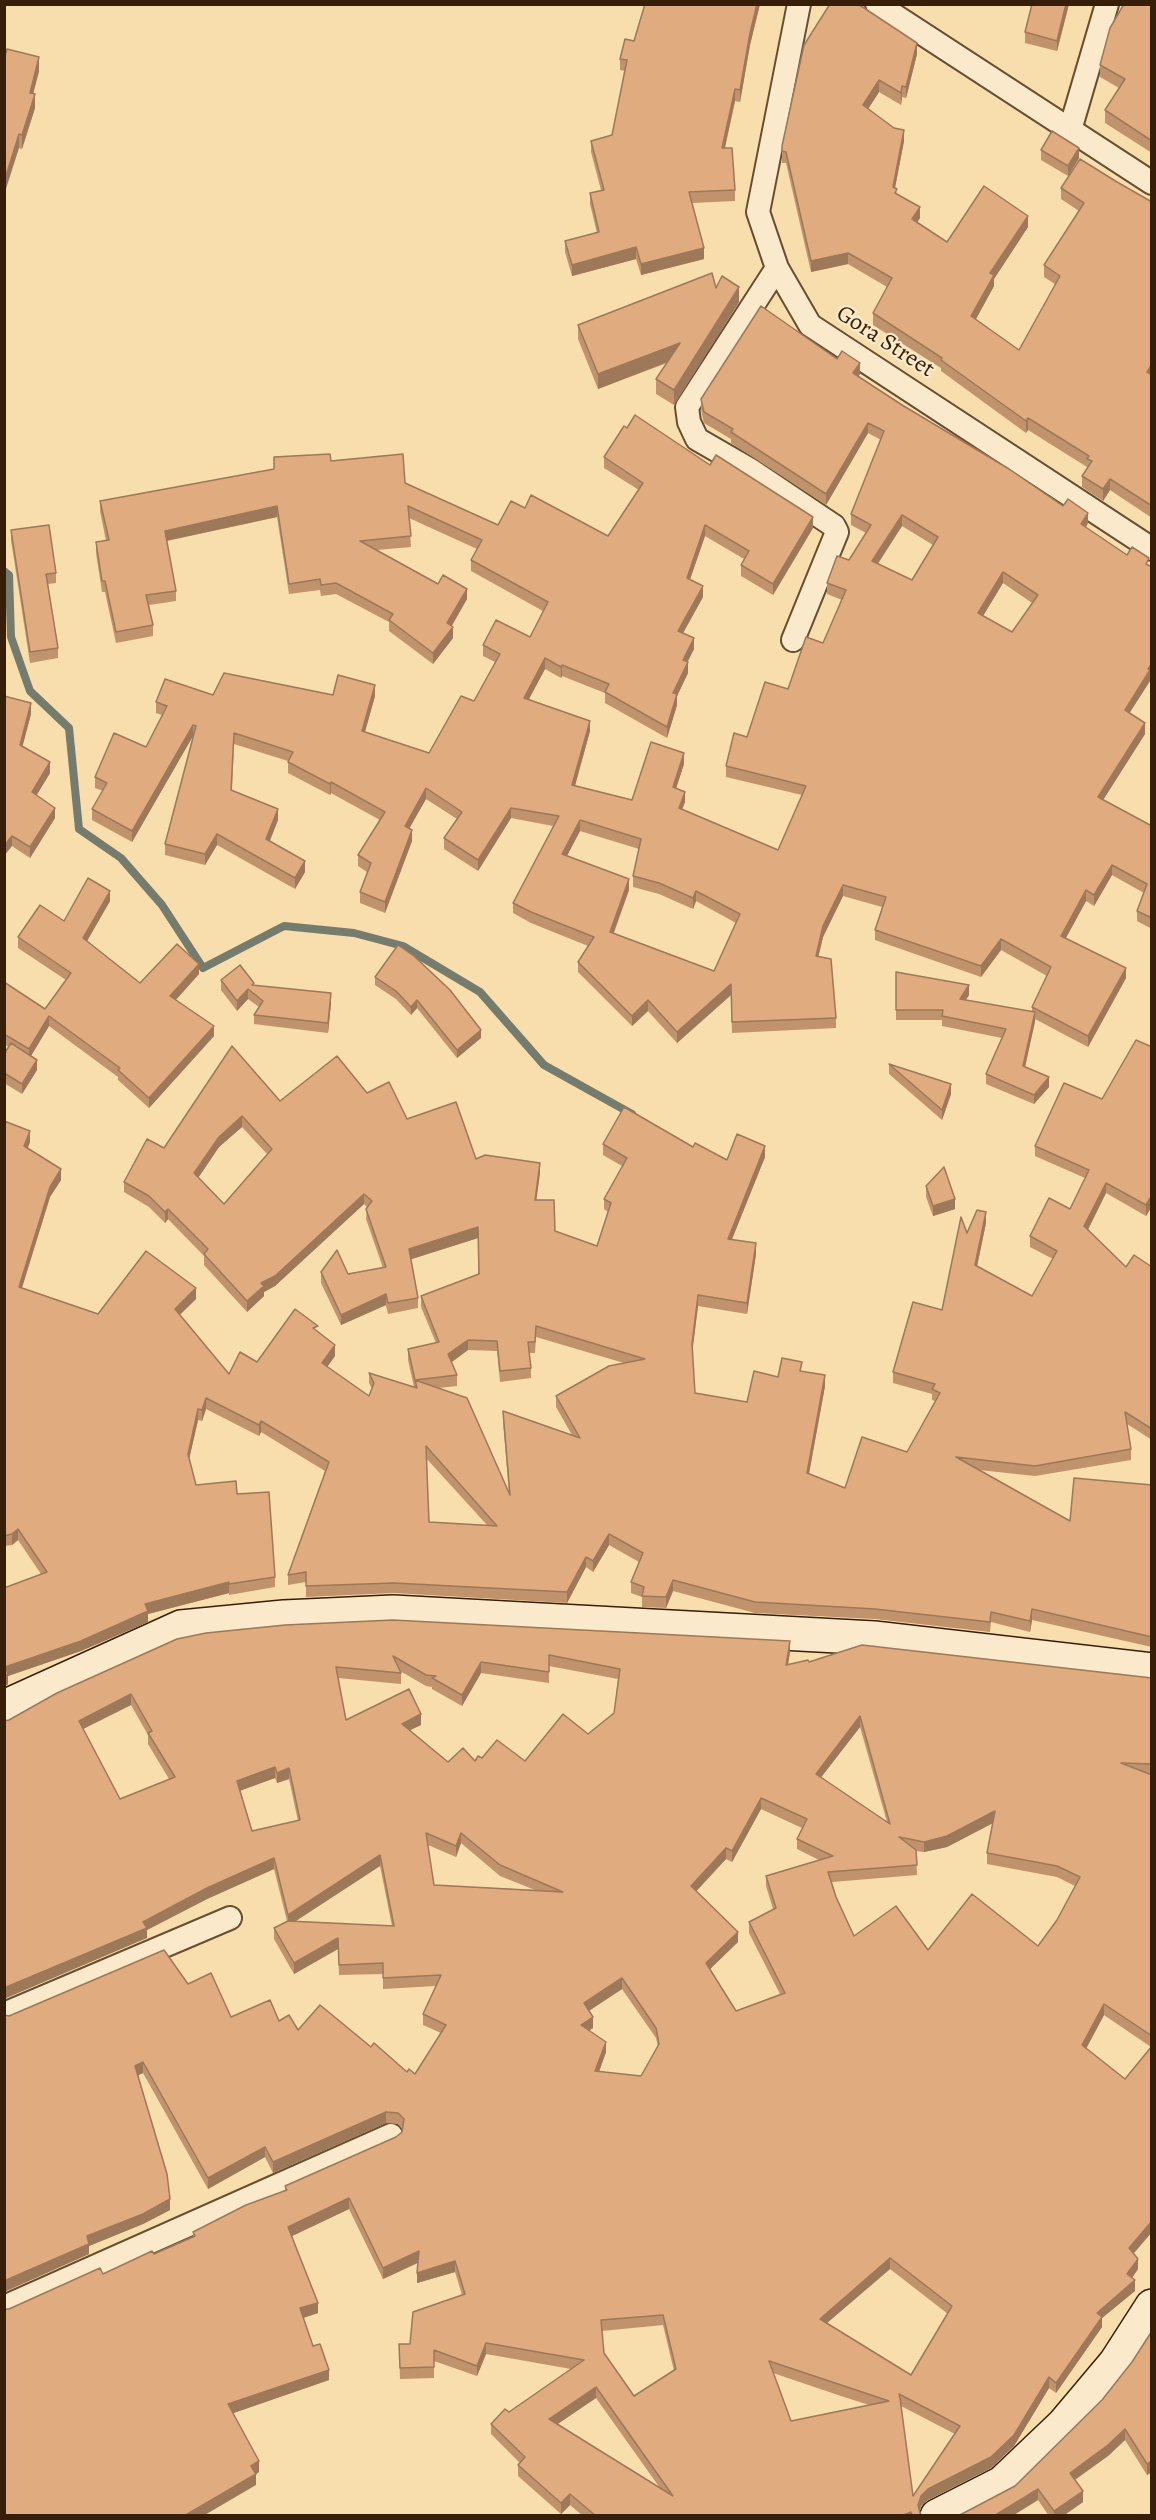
<!DOCTYPE html>
<html>
<head>
<meta charset="utf-8">
<style>
	body { margin:0 }
	#map { position:relative; width:1156px; height:2520px; overflow:hidden; background:#f8ddad; font-family:Alegreya,serif }
	canvas { display:block }
	.frame { position:absolute; inset:0; border:6px solid #371e09; pointer-events:none }
</style>
</head>
<body>
<div id="map">
<canvas width="1156" height="2520"></canvas>
<div class="frame"></div>
</div>
<script>
const ctx = document.querySelector('canvas').getContext('2d');
ctx.lineJoin = 'round';
const shape = rows => new Path2D(rows.map(r => 'M' + r).join(''));
function stroke(path, color, width, dash) { ctx.strokeStyle = color; ctx.lineWidth = width; ctx.lineCap = dash ? 'butt' : 'round'; ctx.setLineDash(dash || []); ctx.stroke(path); }
function paint(path, color) { ctx.fillStyle = color; ctx.fill(path, 'evenodd'); }
function write(font, color, halo, rows, align = 'center') {
  ctx.font = font + ' Alegreya,serif'; ctx.lineWidth = 4.5; ctx.setLineDash([]); ctx.textBaseline = 'middle'; ctx.strokeStyle = halo; ctx.fillStyle = color; for (const [text, x, y, turn = 0] of rows) {
    ctx.save(); ctx.translate(x, y); ctx.rotate((+turn || 0) * Math.PI / 180); ctx.textAlign = isNaN(turn) ? turn : align; if (halo) ctx.strokeText(text, 0, 0); ctx.fillText(text, 0, 0); ctx.restore();
  }
}
stroke(shape([
	[4,571,9,575,11,637,30,691,69,728,79,829,121,858,162,905,203,968,284,926,354,933,403,946,480,992,544,1065,632,1114]
]), '#757c6e', 8);
const street = shape([
	[799,4,758,212,777,268,810,325,1152,549],
	[877,4,1152,183],
	[1070,130,1107,4],
	[777,268,687,407,689,422,697,439,749,469,834,526,837,532,793,640],
	[4,2014,230,1918],
	[4,2307,391,2135]
]);
const secondary = shape([
	[4,1707,181,1627,284,1617,393,1612,874,1638,1152,1670],
	[937,2516,1002,2483,1063,2425,1116,2362,1152,2306]
]);
stroke(street, '#674e32', 26);
stroke(secondary, '#371e09', 36);
stroke(street, '#fae9ca', 22);
stroke(secondary, '#fae9ca', 33);
paint(shape([
	[645,4,760,4,750,45,740,102,735,101,725,148,735,190,735,201,692,203,704,259,641,275,636,259,572,276,565,252,565,241,597,233,590,204,590,193,601,190,591,152,591,141,612,135,625,71,620,70,620,59,634,41],
	[1032,4,1069,4,1057,51,1025,43,1025,32],
	[1152,4,1152,153,1105,123,1105,110,1119,88,1100,77,1100,65],
	[917,54,906,98,902,97,901,105,879,92,868,109,904,141,895,188,897,194,920,218,917,222,947,242,1028,227,994,279,994,286,976,319,1019,350,1055,284,1044,277,1044,265,1079,211,1061,199,1061,188,1117,182,1152,202,1152,518,1110,490,1103,501,1082,487,1082,476,1087,468,1087,467,1028,430,1026,433,941,371,941,368,873,325,873,313,887,287,848,264,811,272,786,163,782,163,782,146],
	[4,59,39,71,33,94,35,108,22,149,19,148],
	[1041,150,1079,158,1068,176,1041,160],
	[716,288,739,302,674,405,656,394,656,379,667,363,598,389,578,339,578,325],
	[837,359,860,374,858,376,1088,523,1086,527,1127,555,1152,567,1152,674,1150,677,1150,681,1129,713,1145,734,1103,800,1150,825,1152,822,1152,929,1137,921,1137,911,1144,893,1112,875,1094,906,1086,901,1066,938,1126,978,1088,1047,1035,1019,1025,1067,1049,1087,1034,1104,986,1084,986,1074,1002,1038,942,1026,942,1020,896,1020,896,972,969,995,966,1000,1032,1012,1032,1007,1047,976,1001,950,981,977,875,940,875,930,882,907,843,896,823,937,818,957,836,1018,836,1028,732,1033,731,995,677,1043,648,1011,632,1026,578,972,578,962,588,946,531,923,513,913,513,903,553,826,511,818,478,871,444,849,444,838,457,819,426,799,409,828,412,841,385,913,360,903,360,892,367,872,358,866,358,855,380,820,331,793,330,795,288,773,288,761,234,744,232,791,278,820,270,841,305,872,295,889,217,845,205,865,165,855,165,844,193,736,132,842,92,820,92,809,103,791,95,788,95,777,146,747,162,715,156,713,156,702,213,695,333,695,375,696,365,732,429,753,474,701,495,662,483,656,483,645,530,637,543,611,471,571,471,560,477,549,409,518,411,547,377,550,467,599,452,626,453,638,433,664,389,631,389,622,336,594,321,596,320,590,289,594,277,517,167,541,176,591,176,601,149,605,153,625,153,636,116,643,105,592,102,592,96,553,96,542,106,541,100,511,100,501,274,469,274,457,331,461,405,483,498,525,525,508,608,536,639,490,604,468,604,457,710,465,813,528,773,595,741,576,741,565,744,559,705,536,690,579,703,597,683,633,694,649,687,662,688,673,677,696,677,705,667,738,605,703,605,693,562,676,561,678,545,669,529,699,590,731,575,786,632,800,684,764,676,788,685,802,682,809,778,850,802,795,726,777,726,766,747,737,788,689,823,643,842,600,827,594,827,583,849,560,866,533,851,525,851,514,881,440,868,433,826,505,731,443,731,439,704,423,701,410,701,399],
	[902,526,933,545,912,580,878,564],
	[1003,583,1032,603,1012,632,983,616],
	[580,831,639,849,633,876,633,887,659,894,693,909,696,901,736,923,714,971,614,933,629,890,567,856],
	[11,530,56,573,56,583,48,584,58,648,58,658,30,663,11,540],
	[4,696,31,714,22,747,50,773,36,795,55,818,30,858,12,846],
	[110,901,87,941,140,983,199,974,176,1000,214,1036,149,1108,118,1080,118,1077,49,1026,31,1056,37,1070,22,1094,4,1083,4,1054,9,1047,4,1044,4,982,45,1009,66,980,18,948,18,937,64,921],
	[414,956,481,1038,457,1058,417,1008,411,1015,396,999,375,985,375,977],
	[221,980,254,985,331,1003,328,1033,254,1024,254,1015,259,1007,248,999,237,1011,221,990],
	[1152,1047,1152,1206,1146,1216,1106,1193,1088,1230,1126,1267,1152,1267,1152,1440,1127,1424,1131,1449,1131,1460,1035,1476,979,1470,1070,1521,1152,1485,1152,1647,1032,1620,1030,1632,991,1622,990,1632,875,1619,755,1613,673,1591,666,1608,642,1607,642,1597,631,1593,631,1582,639,1562,609,1545,593,1572,586,1567,567,1603,394,1593,306,1597,306,1582,288,1585,288,1575,325,1471,261,1432,259,1436,206,1409,202,1421,198,1420,189,1459,196,1485,237,1494,275,1577,275,1587,229,1595,229,1593,148,1614,148,1622,81,1651,8,1676,8,1684,4,1687,41,1574,18,1540,12,1545,4,1546,4,1121,30,1142,28,1148,61,1180,50,1197,22,1288,98,1314,196,1299,180,1315,229,1374,257,1362,318,1331,335,1356,327,1367,369,1396,372,1389,369,1383,369,1373,414,1387,408,1360,408,1349,436,1343,421,1307,421,1296,478,1274,478,1238,411,1259,418,1298,418,1308,388,1314,386,1305,341,1325,321,1283,321,1272,348,1274,383,1268,366,1219,367,1207,364,1204,275,1286,264,1292,264,1296,247,1312,204,1265,204,1256,168,1219,165,1223,149,1207,124,1192,124,1182,164,1148,280,1101,367,1093,407,1119,476,1159,540,1173,536,1200,555,1231,597,1246,608,1212,604,1209,604,1199,622,1166,603,1155,603,1144,693,1147,727,1160,765,1157,732,1239,756,1254,747,1314,698,1306,692,1351,695,1393,747,1402,778,1377,802,1371,825,1386,809,1474,845,1488,907,1452,935,1401,932,1400,932,1394,893,1383,893,1372,942,1310,967,1233,986,1223,977,1266,1032,1296,1053,1259,1030,1247,1030,1236,1070,1209,1085,1178,1035,1156,1035,1146,1102,1099],
	[242,1127,267,1154,224,1204,198,1178,219,1147],
	[536,1337,624,1363,556,1396,556,1407,572,1435,503,1411,503,1422,509,1493,438,1388,457,1386,457,1375,451,1362,468,1350,497,1351,500,1382,531,1378,531,1368,529,1353,535,1353],
	[426,1458,487,1525,429,1522],
	[889,1064,951,1094,942,1120,889,1074],
	[926,1186,955,1209,933,1216,926,1197],
	[177,1639,790,1652,788,1664,809,1662,1152,1678,1152,2232,1133,2253,1138,2269,1132,2278,1135,2291,1102,2318,1102,2327,1056,2393,1049,2388,1014,2446,991,2468,928,2500,921,2506,920,2511,922,2516,583,2516,570,2505,561,2514,518,2476,518,2465,520,2463,491,2434,491,2424,571,2369,486,2354,477,2376,434,2361,434,2378,400,2379,399,2344,410,2344,462,2295,455,2272,417,2283,418,2263,383,2279,349,2209,292,2236,318,2313,303,2318,313,2346,329,2380,233,2413,259,2472,256,2474,256,2485,9,2309,154,2254,193,2237,193,2232,285,2190,285,2186,396,2137,402,2132,402,2129,398,2124,386,2123,273,2173,265,2157,208,2189,143,2073,138,2075,170,2210,143,2224,89,2246,89,2254,4,2292,4,2015,9,2016,188,1984,231,2017,279,2021,298,2030,371,2047,407,2072,415,2074,441,2033,423,2025,423,2014,436,1986,383,1989,383,1974,339,1975,338,1949,294,1974,274,1939,274,1928,287,1921,274,1869,207,1899,147,1930,147,1938,9,1720],
	[549,1666,618,1679,614,1713,588,1734,525,1761,482,1758,475,1761,448,1762,410,1730,421,1725,346,1720,338,1678,401,1684,401,1673,400,1671,426,1686,432,1687,432,1689,462,1706,481,1673,549,1683],
	[131,1705,148,1735,148,1744,169,1779,120,1799,83,1729],
	[860,1727,887,1822,821,1777],
	[275,1778,277,1783,289,1779,298,1821,252,1831,240,1790],
	[761,1809,802,1828,797,1839,797,1849,819,1860,766,1876,766,1886,773,1909,749,1922,749,1933,780,1994,736,2011,710,1969,738,1942,696,1891,726,1859,732,1862],
	[993,1823,987,1853,987,1864,1057,1877,1075,1886,1057,1920,1038,1946,928,1950,854,1936,836,1897,832,1882,917,1875,916,1851,924,1852,947,1847],
	[461,1843,500,1876,535,1890,434,1885,428,1845,456,1857],
	[380,1866,392,1926,296,1921],
	[622,1989,656,2038,658,2047,641,2076,599,2072,606,2052,589,2030,593,2028,589,2011],
	[1104,2015,1151,2047,1125,2079,1086,2049],
	[890,2269,948,2314,911,2375,827,2323],
	[663,2325,674,2371,634,2396,604,2353,602,2331],
	[773,2373,841,2396,869,2405,791,2421],
	[596,2398,660,2488,557,2424],
	[901,2406,955,2434,913,2496],
	[1152,2331,1152,2472,1147,2475,1125,2440,1108,2456,1075,2480,1083,2502,1063,2516,1049,2516,1038,2500,1012,2516,958,2516,1015,2486,1102,2400,1132,2362]
]), '#c1936d');
paint(shape([
	[757,4,760,4,750,45,740,102,740,90,750,33],
	[1066,4,1069,4,1057,51,1057,41],
	[917,43,917,54,906,98,906,87],
	[39,57,39,71,30,106,30,93],
	[879,80,879,92,863,117,863,105],
	[902,86,902,97,901,105,901,93],
	[735,89,735,101,722,160,722,148],
	[35,94,35,108,22,149,22,135],
	[904,130,904,141,893,198,893,187],
	[19,134,19,148,4,195,4,182],
	[1079,148,1079,158,1068,176,1068,166],
	[920,207,920,218,912,231,912,219],
	[1028,216,1028,227,994,279,994,286,971,328,971,316,990,273],
	[636,247,636,259,572,276,572,265],
	[704,248,704,259,641,275,641,264],
	[848,253,848,264,811,272,811,261],
	[739,287,739,302,674,405,674,390],
	[680,343,680,357,598,389,598,374],
	[1152,361,1152,376,1147,372],
	[860,363,860,374,853,384,853,373],
	[1028,418,1028,430,1026,433,1026,421],
	[868,423,868,433,826,505,826,494],
	[1110,479,1110,490,1103,501,1103,489],
	[277,506,277,517,165,541,165,531],
	[1088,513,1088,523,1081,535,1081,524],
	[902,515,902,526,872,572,872,561],
	[813,517,813,528,773,595,773,584],
	[705,525,705,536,687,588,687,578],
	[1003,572,1003,583,978,624,978,613],
	[703,586,703,597,678,642,678,631],
	[467,589,467,599,447,633,447,623],
	[453,627,453,638,433,664,433,653],
	[694,638,694,649,683,671,683,660],
	[545,658,545,669,524,708,524,698],
	[688,662,688,673,677,696,677,705,667,738,667,727,673,693],
	[1152,663,1152,674,1150,677,1150,681,1125,720,1125,710],
	[562,665,562,676,561,678,561,667],
	[375,685,375,696,362,742,362,731],
	[31,703,31,714,20,756,20,745],
	[590,721,590,731,572,796,572,785],
	[1145,723,1145,734,1098,808,1098,797],
	[193,725,193,736,132,842,132,831],
	[684,753,684,764,673,798,673,787],
	[50,762,50,773,32,803,32,792],
	[331,782,331,793,330,795,330,784],
	[426,788,426,799,405,836,405,826],
	[685,792,685,802,679,818,679,808],
	[55,808,55,818,30,858,30,847],
	[511,808,511,818,478,871,478,860],
	[278,809,278,820,266,849,266,839],
	[580,820,580,831,562,865,562,854],
	[412,830,412,841,385,913,385,902],
	[217,834,217,845,205,865,205,854],
	[12,836,12,846,4,856,4,846],
	[305,861,305,872,295,889,295,878],
	[1112,865,1112,875,1094,906,1094,895],
	[629,879,629,890,610,942,610,932],
	[843,885,843,896,823,937,816,967,816,956,823,926],
	[1086,890,1086,901,1061,947,1061,936],
	[110,891,110,901,83,948,83,938],
	[696,891,696,901,693,909,693,898],
	[1001,939,1001,950,981,977,981,966],
	[199,964,199,974,170,1006,170,996],
	[1126,968,1126,978,1088,1047,1088,1036],
	[731,984,731,995,677,1043,677,1032],
	[969,985,969,995,960,1008,960,999],
	[248,989,248,999,237,1011,237,1001],
	[331,993,331,1003,328,1033,328,1023],
	[417,1000,417,1008,411,1015,411,1007],
	[648,1000,648,1011,632,1026,632,1016],
	[1035,1012,1035,1022,1023,1076,1023,1066],
	[49,1016,49,1026,29,1059,29,1049],
	[214,1026,214,1036,149,1108,149,1098],
	[481,1030,481,1038,457,1058,457,1050],
	[37,1060,37,1070,22,1094,22,1084],
	[1049,1077,1049,1087,1034,1104,1034,1095],
	[951,1084,951,1094,942,1120,942,1110],
	[242,1116,242,1127,219,1147,194,1184,194,1173,219,1137],
	[30,1131,30,1142,24,1156,24,1146],
	[765,1146,765,1157,728,1249,728,1239],
	[540,1163,540,1173,535,1211,535,1200],
	[61,1169,61,1180,50,1197,19,1297,19,1287,50,1187],
	[1106,1183,1106,1193,1084,1237,1084,1226],
	[364,1194,364,1204,275,1286,264,1292,264,1296,247,1312,247,1301,261,1283],
	[1152,1195,1152,1206,1146,1216,1146,1205],
	[955,1199,955,1209,933,1216,933,1206],
	[168,1209,168,1219,165,1223,165,1212],
	[986,1212,986,1223,975,1276,975,1265],
	[478,1227,478,1238,409,1260,409,1249],
	[756,1243,756,1254,747,1314,747,1303],
	[196,1288,196,1299,175,1319,175,1309],
	[386,1294,386,1305,341,1325,341,1315],
	[698,1295,698,1306,692,1355,692,1344],
	[468,1340,468,1350,448,1365,448,1354],
	[335,1345,335,1356,322,1374,322,1363],
	[825,1375,825,1386,807,1484,807,1473],
	[206,1398,206,1409,202,1421,202,1410],
	[198,1409,198,1420,188,1464,188,1454],
	[261,1421,261,1432,259,1436,259,1425],
	[18,1529,18,1540,12,1545,12,1534],
	[609,1534,609,1545,593,1572,593,1561],
	[586,1557,586,1567,567,1603,567,1592],
	[673,1580,673,1591,666,1608,666,1597],
	[229,1582,229,1593,148,1614,148,1622,81,1651,8,1676,8,1684,4,1687,5,1667,145,1604],
	[1032,1609,1032,1620,1030,1632,1030,1621],
	[790,1641,790,1652,786,1676,786,1665],
	[481,1662,481,1673,462,1706,462,1695],
	[131,1694,131,1705,79,1731,79,1721],
	[421,1714,421,1725,402,1734,402,1724],
	[860,1716,860,1727,816,1784,816,1774],
	[275,1767,275,1778,237,1792,237,1781],
	[289,1768,289,1779,277,1783,277,1773],
	[761,1798,761,1809,732,1862,732,1851],
	[995,1811,995,1822,947,1847,924,1852,924,1842],
	[461,1833,461,1843,456,1857,456,1846],
	[726,1848,726,1859,691,1897,691,1886],
	[380,1855,380,1866,288,1926,288,1915],
	[274,1858,274,1869,207,1899,147,1930,147,1938,4,1999,4,1988,143,1922,207,1888],
	[738,1932,738,1942,706,1973,706,1963],
	[338,1938,338,1949,294,1974,294,1963],
	[622,1978,622,1989,584,2014,584,2003],
	[1104,2004,1104,2015,1082,2056,1082,2045],
	[593,2017,593,2028,581,2036,581,2025],
	[606,2042,606,2052,595,2082,595,2071],
	[143,2062,143,2073,135,2077,135,2066],
	[386,2112,386,2123,273,2173,273,2162],
	[265,2147,265,2157,208,2189,208,2178],
	[349,2198,349,2209,288,2238,288,2227],
	[170,2199,170,2210,143,2224,89,2246,89,2254,4,2292,4,2281,87,2236],
	[1152,2221,1152,2232,1129,2259,1129,2248],
	[419,2251,419,2262,383,2279,383,2268],
	[890,2258,890,2269,820,2329,820,2319],
	[1138,2259,1138,2269,1127,2285,1127,2274],
	[455,2261,455,2272,417,2283,417,2273],
	[1135,2280,1135,2291,1102,2318,1102,2327,1056,2393,1056,2383,1097,2313],
	[318,2303,318,2313,300,2319,300,2308],
	[486,2343,486,2354,477,2376,477,2366],
	[329,2370,329,2380,228,2415,228,2404],
	[1049,2377,1049,2388,1014,2446,991,2468,928,2500,921,2506,918,2516,918,2505,921,2496],
	[596,2387,596,2398,549,2430,549,2419],
	[1125,2429,1125,2440,1108,2456,1070,2483,1070,2473],
	[259,2461,259,2472,251,2477,251,2466],
	[1152,2461,1152,2472,1147,2475,1147,2464],
	[256,2474,256,2485,203,2516,184,2516],
	[1038,2489,1038,2500,1012,2516,994,2516],
	[1083,2491,1083,2502,1063,2516,1054,2516,1054,2511],
	[570,2494,570,2505,561,2514,561,2503],
	[911,2512,911,2516,901,2516]
]), '#9d7859');
const building = shape([
	[645,4,757,4,750,33,740,90,735,89,722,148,732,148,735,190,689,192,704,248,641,264,636,247,572,265,565,241,599,232,590,193,604,190,591,141,612,135,627,60,620,59,625,39,634,41,645,4],
	[830,4,858,4,917,43,906,87,902,86,901,93,879,80,863,105,894,128,904,130,893,187,897,189,895,193,920,207,912,219,947,242,984,186,1028,216,990,273,994,275,971,316,1019,350,1060,276,1044,265,1084,203,1061,188,1080,159,1117,182,1152,202,1152,364,1147,372,1152,375,1152,506,1110,479,1103,489,1082,476,1092,461,1087,459,1089,456,1028,418,1026,421,941,360,942,358,873,313,892,278,848,253,811,261,786,152,782,151,782,146,804,45,830,4],
	[1032,4,1066,4,1057,41,1025,32,1032,4],
	[1124,4,1152,4,1152,141,1105,110,1125,79,1100,65,1110,28,1124,4],
	[7,49,39,57,30,93,35,94,22,135,19,134,4,182,4,59,7,49],
	[1052,131,1079,148,1068,166,1041,150,1052,131],
	[712,273,716,288,722,276,739,287,674,390,656,379,680,343,598,374,578,325,712,273],
	[761,306,837,359,842,351,860,363,853,373,902,405,1009,469,1063,506,1068,499,1088,513,1081,524,1127,555,1132,547,1149,558,1146,564,1152,567,1152,663,1148,669,1150,670,1125,710,1145,723,1098,797,1150,825,1152,822,1152,918,1137,911,1147,884,1112,865,1094,895,1086,890,1061,936,1126,968,1088,1036,1032,1007,1051,967,1001,939,981,966,875,930,886,897,843,885,823,926,816,956,831,959,836,1018,732,1022,731,984,677,1032,648,1000,632,1016,578,962,594,937,531,912,513,903,559,816,511,808,478,860,444,838,462,812,426,788,405,826,412,830,385,902,360,892,371,863,358,855,385,812,331,782,330,784,288,762,293,752,234,733,231,790,278,809,266,839,305,861,295,878,217,834,205,854,165,844,196,726,193,725,132,831,92,809,107,783,95,777,114,733,146,747,167,706,156,702,165,679,213,695,224,673,333,695,338,675,375,685,362,731,429,753,461,696,474,701,500,654,483,645,496,620,530,637,548,602,471,560,482,540,408,506,411,536,360,541,438,584,443,575,467,589,447,623,453,627,433,653,389,620,393,614,336,583,321,585,320,579,289,584,277,506,165,531,176,591,146,595,153,625,116,632,105,581,102,581,96,542,109,540,100,501,274,469,274,457,330,454,331,461,403,454,405,483,498,525,511,501,525,508,531,495,608,536,643,483,604,457,624,426,627,428,635,415,710,465,716,455,813,517,773,584,741,565,749,551,705,525,687,578,703,586,678,631,694,638,683,660,688,662,673,693,677,694,667,727,605,692,609,684,562,665,561,667,545,658,524,698,590,721,572,785,632,800,651,742,684,753,673,787,685,792,679,808,778,850,806,786,726,766,734,733,747,737,765,682,788,689,806,637,823,643,846,590,827,583,837,556,849,560,871,525,851,514,884,431,868,423,826,494,731,432,733,429,704,412,701,399,761,306],
	[902,515,938,537,912,580,872,561,902,515],
	[1003,572,1038,595,1012,632,978,613,1003,572],
	[580,820,641,839,633,876,659,883,693,898,696,891,740,914,714,971,610,932,629,879,562,854,580,820],
	[49,525,56,573,46,574,58,648,30,652,11,530,49,525],
	[4,696,31,703,20,745,50,762,32,792,55,808,30,847,12,836,4,846,4,696],
	[88,878,110,891,83,938,140,983,177,944,199,964,170,996,214,1026,149,1098,118,1070,120,1068,49,1016,29,1049,4,1034,4,982,45,1009,71,973,18,937,40,905,64,921,88,878],
	[398,945,414,956,450,990,481,1030,457,1050,417,1000,411,1007,396,991,375,977,398,945],
	[240,965,254,983,252,985,331,993,328,1023,254,1015,263,1001,248,989,237,1001,221,980,240,965],
	[896,972,969,985,960,999,1035,1012,1023,1066,1049,1077,1034,1095,986,1074,1006,1029,942,1016,943,1010,896,1010,896,972],
	[1136,1040,1152,1047,1152,1195,1146,1205,1106,1183,1084,1226,1126,1267,1134,1255,1152,1267,1152,1429,1125,1412,1131,1449,1035,1466,956,1457,1070,1521,1074,1478,1152,1485,1152,1637,1032,1609,1030,1621,991,1612,990,1622,875,1609,755,1602,673,1580,666,1597,642,1596,644,1587,631,1582,643,1553,609,1534,593,1561,586,1557,567,1592,394,1583,306,1586,306,1572,288,1575,329,1462,261,1421,259,1425,206,1398,202,1410,198,1409,188,1454,196,1485,236,1481,237,1494,269,1492,275,1577,229,1584,229,1582,145,1604,148,1611,81,1641,5,1667,8,1674,4,1676,4,1588,47,1572,18,1529,12,1534,4,1536,4,1121,30,1131,24,1146,61,1169,50,1187,19,1287,98,1314,146,1251,196,1288,175,1309,229,1374,240,1352,257,1362,295,1309,318,1326,313,1328,335,1345,322,1363,369,1396,374,1383,369,1373,417,1388,415,1380,467,1398,510,1495,503,1411,580,1438,556,1396,609,1366,645,1359,536,1326,535,1342,528,1342,531,1368,500,1371,497,1341,468,1340,448,1354,457,1375,415,1380,408,1349,439,1342,421,1296,479,1274,478,1227,409,1249,418,1298,388,1303,386,1294,341,1315,321,1272,337,1250,348,1274,386,1267,366,1209,372,1201,364,1194,275,1276,261,1283,264,1286,247,1301,204,1254,208,1249,168,1209,165,1212,149,1196,124,1182,147,1139,164,1148,232,1046,280,1101,337,1056,367,1093,389,1082,407,1119,456,1102,476,1159,485,1155,540,1163,535,1200,554,1200,555,1231,597,1246,611,1203,604,1199,627,1158,603,1144,624,1107,693,1147,695,1143,727,1160,737,1134,765,1146,728,1239,756,1243,747,1303,698,1295,692,1344,695,1393,747,1402,754,1371,778,1377,782,1358,802,1362,800,1371,825,1375,807,1473,845,1488,862,1437,907,1452,940,1393,932,1389,935,1384,893,1372,913,1302,942,1310,961,1217,967,1233,977,1210,986,1212,975,1265,1032,1296,1057,1251,1030,1236,1049,1198,1070,1209,1089,1170,1035,1146,1064,1083,1102,1099,1136,1040],
	[242,1116,272,1149,224,1204,194,1173,219,1137,242,1116],
	[426,1446,497,1526,429,1522,426,1446],
	[11,1043,37,1060,22,1084,4,1073,4,1054,11,1043],
	[889,1064,951,1084,942,1110,889,1064],
	[944,1167,955,1199,933,1206,926,1186,944,1167],
	[393,1620,790,1641,786,1665,808,1660,809,1662,862,1645,1152,1678,1152,1764,1121,1763,1152,1775,1152,2036,1104,2004,1082,2045,1125,2079,1152,2046,1152,2221,1129,2248,1138,2259,1127,2274,1135,2280,1097,2313,1102,2317,1056,2383,1049,2377,1014,2435,991,2457,928,2489,921,2496,918,2505,920,2513,922,2516,913,2516,911,2512,901,2516,596,2516,570,2494,561,2503,518,2465,525,2457,491,2424,505,2409,509,2412,584,2360,486,2343,477,2366,434,2350,434,2367,400,2368,399,2344,410,2344,413,2312,465,2294,455,2261,417,2273,419,2251,383,2268,349,2198,288,2227,318,2303,300,2308,313,2346,320,2344,329,2370,228,2404,259,2461,251,2466,256,2474,184,2516,4,2516,4,2309,9,2309,100,2268,103,2274,152,2251,154,2254,195,2236,193,2232,246,2205,287,2190,285,2186,396,2137,402,2132,404,2119,398,2113,386,2112,273,2162,265,2147,208,2178,143,2062,135,2066,167,2174,170,2199,143,2214,87,2236,89,2244,4,2281,4,2015,9,2016,164,1950,188,1984,211,1973,231,2017,270,2000,279,2021,289,2015,298,2030,320,2005,371,2047,374,2043,407,2072,409,2069,415,2074,446,2025,423,2014,441,1975,383,1978,383,1963,339,1965,338,1938,294,1963,274,1928,288,1921,394,1926,380,1855,288,1915,274,1858,207,1888,143,1922,147,1928,4,1988,4,1721,9,1720,57,1693,177,1639,206,1633,285,1625,393,1620],
	[549,1655,620,1669,614,1713,588,1734,563,1714,525,1761,497,1740,482,1758,478,1756,475,1761,463,1748,448,1762,402,1724,421,1714,409,1689,346,1720,336,1667,401,1673,393,1656,426,1675,436,1676,432,1678,462,1695,481,1662,549,1672,549,1655],
	[131,1694,152,1731,148,1733,175,1777,120,1799,79,1721,131,1694],
	[860,1716,890,1824,816,1774,860,1716],
	[275,1767,277,1773,289,1768,300,1820,252,1831,237,1781,275,1767],
	[761,1798,807,1819,797,1839,833,1856,766,1876,776,1908,749,1922,785,1993,736,2011,706,1963,738,1932,691,1886,726,1848,732,1851,761,1798],
	[995,1811,987,1853,1057,1866,1080,1877,1057,1920,1038,1946,972,1894,928,1950,896,1906,854,1936,836,1897,828,1872,917,1865,916,1850,899,1837,924,1842,947,1836,995,1811],
	[426,1833,456,1846,461,1833,500,1865,563,1892,434,1885,426,1833],
	[622,1978,656,2028,659,2044,641,2076,595,2071,606,2042,581,2025,593,2017,584,2003,622,1978],
	[890,2258,952,2306,911,2375,820,2319,890,2258],
	[663,2315,676,2369,634,2396,604,2353,601,2320,663,2315],
	[769,2361,889,2401,791,2421,769,2361],
	[596,2387,673,2496,549,2419,596,2387],
	[899,2394,960,2426,913,2496,900,2398,899,2394],
	[1152,2331,1152,2461,1147,2464,1125,2429,1108,2445,1070,2473,1083,2491,1054,2511,1038,2489,994,2516,958,2516,1015,2486,1102,2400,1132,2362,1152,2331]
]);
paint(building, '#e0ab7f');
stroke(building, '#9d7859', 1.5);
write('24px', '#371e09', '#fae9ca', [
	["Gora Street",885,342,33]
]);
</script>
</body>
</html>
